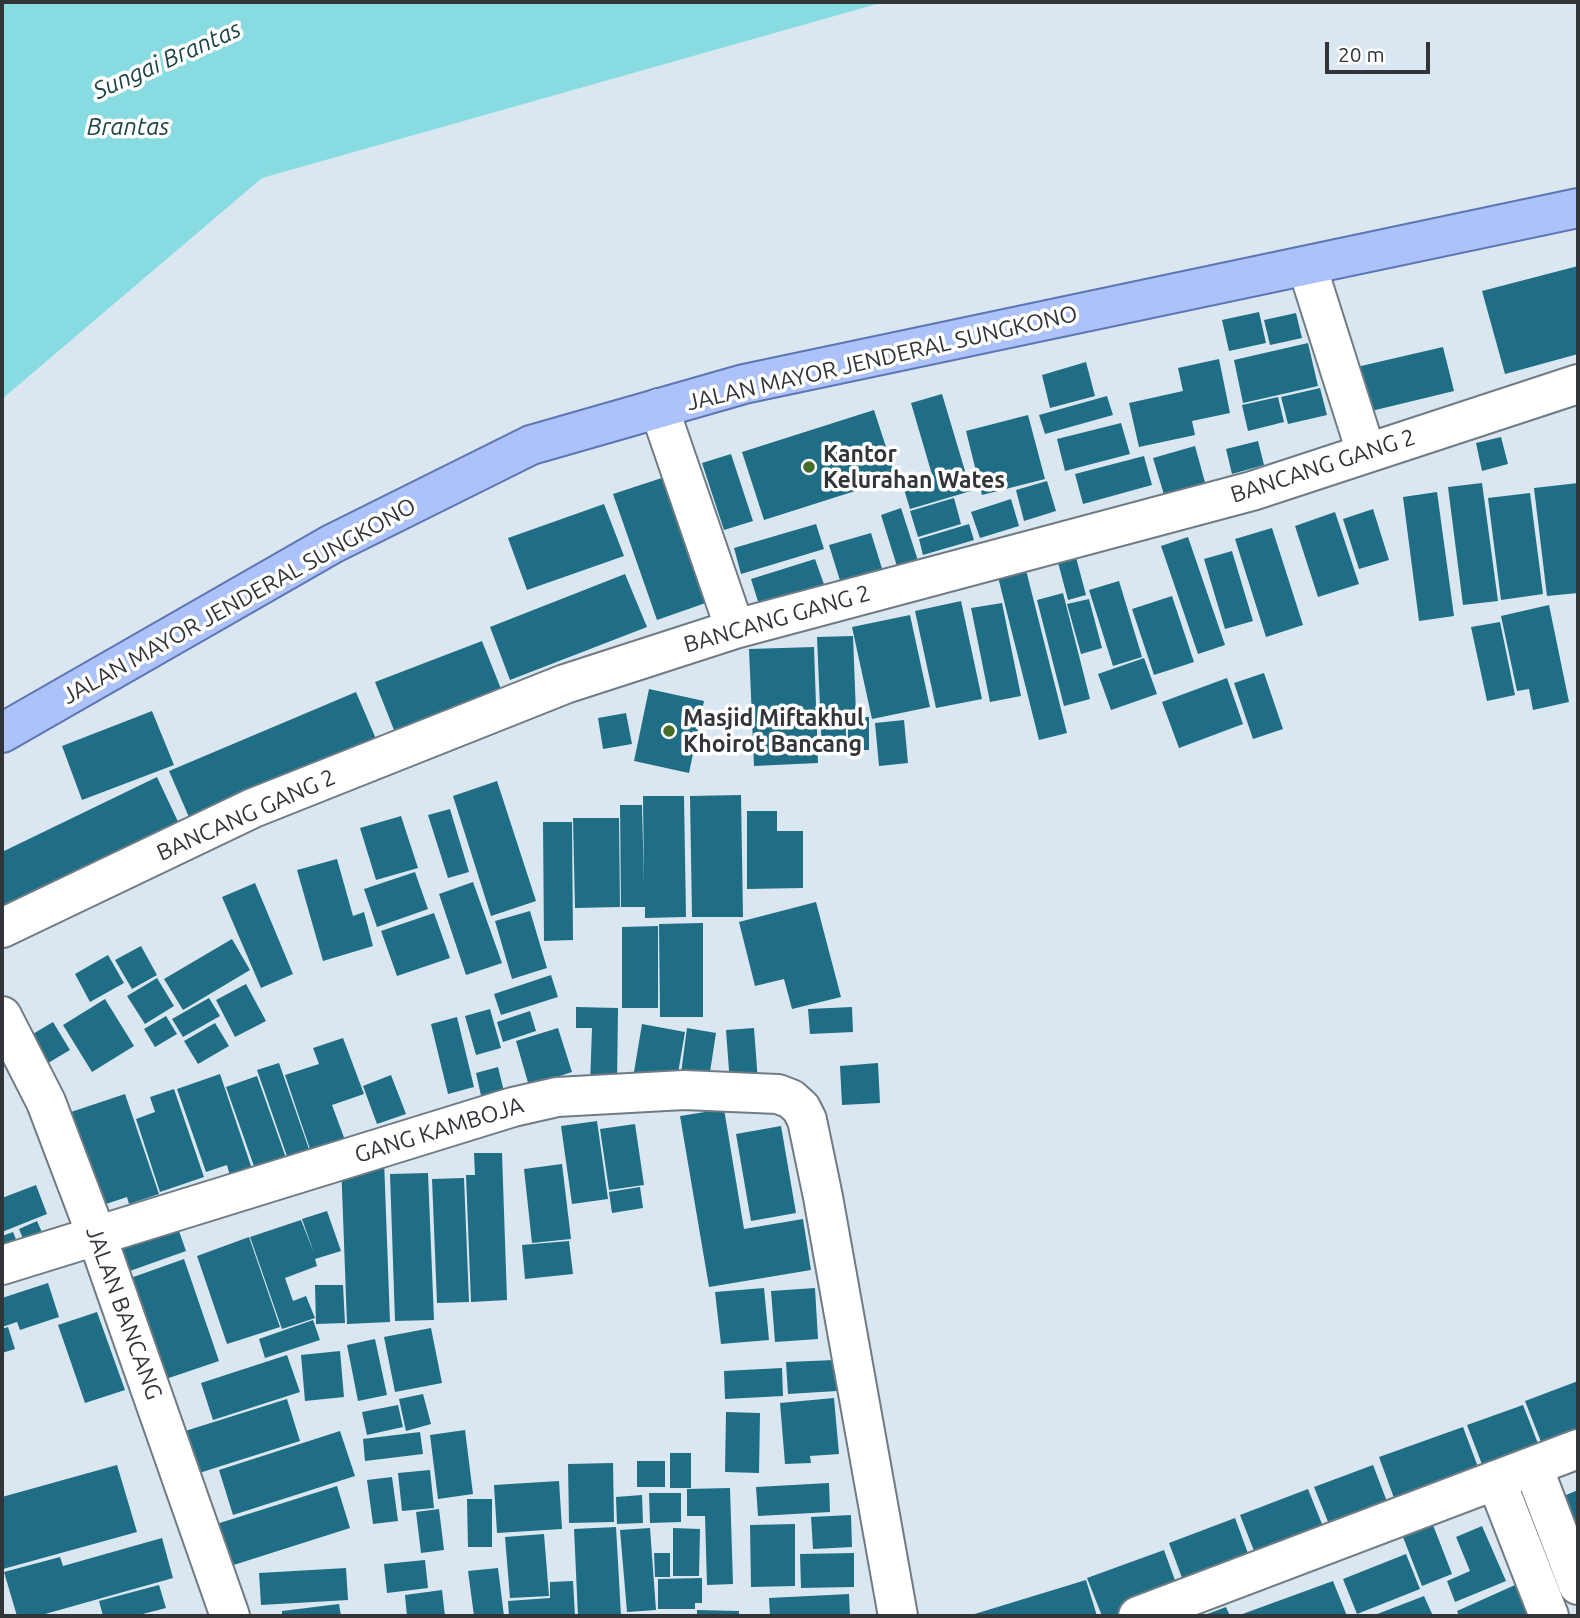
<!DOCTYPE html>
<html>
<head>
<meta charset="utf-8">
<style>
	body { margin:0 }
	#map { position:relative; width:1580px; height:1618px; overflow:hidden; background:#dbe7f0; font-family:Ubuntu,sans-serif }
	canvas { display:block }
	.frame { position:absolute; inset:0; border:4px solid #313539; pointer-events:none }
	.scale { position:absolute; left:1325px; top:42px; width:105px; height:32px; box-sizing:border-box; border:4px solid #313539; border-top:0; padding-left:9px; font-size:21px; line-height:24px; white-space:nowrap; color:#313539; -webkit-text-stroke:5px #fff; paint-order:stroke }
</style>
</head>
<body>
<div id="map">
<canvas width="1580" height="1618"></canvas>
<div class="frame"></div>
<div class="scale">20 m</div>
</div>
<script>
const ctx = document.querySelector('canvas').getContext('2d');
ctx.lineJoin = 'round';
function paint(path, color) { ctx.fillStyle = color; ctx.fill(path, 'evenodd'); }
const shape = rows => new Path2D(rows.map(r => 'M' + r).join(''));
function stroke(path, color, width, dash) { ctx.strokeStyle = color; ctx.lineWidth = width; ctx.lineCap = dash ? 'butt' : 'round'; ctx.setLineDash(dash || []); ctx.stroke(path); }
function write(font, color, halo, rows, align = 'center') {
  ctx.font = font + ' Ubuntu,sans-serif'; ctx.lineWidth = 7; ctx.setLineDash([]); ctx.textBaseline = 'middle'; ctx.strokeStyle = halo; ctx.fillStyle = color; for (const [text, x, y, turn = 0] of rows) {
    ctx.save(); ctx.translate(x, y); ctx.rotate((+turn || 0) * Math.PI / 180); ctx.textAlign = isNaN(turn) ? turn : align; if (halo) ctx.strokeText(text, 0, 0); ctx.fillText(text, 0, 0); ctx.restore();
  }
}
paint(shape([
	[2,2,884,2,262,178,2,399]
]), '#88dce1');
paint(shape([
	[1578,266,1578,354,1505,374,1482,291],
	[1259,312,1266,343,1229,351,1222,320],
	[1296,313,1302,338,1270,345,1264,320],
	[1308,343,1318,386,1243,403,1234,360],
	[1443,347,1454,391,1359,414,1348,369],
	[1219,359,1230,413,1192,421,1195,435,1139,447,1129,403,1183,391,1178,368],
	[1086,362,1095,396,1050,408,1042,375],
	[1320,388,1327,415,1288,424,1281,397],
	[942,394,971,491,910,509,903,486,933,478,911,403],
	[1107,396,1113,415,1045,434,1039,415],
	[1278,397,1284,422,1248,431,1242,405],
	[874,410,896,478,764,520,742,452],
	[1028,415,1045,479,982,495,966,431],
	[1121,423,1130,454,1065,471,1057,439],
	[1501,437,1508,464,1482,471,1476,443],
	[1258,441,1264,465,1232,474,1226,449],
	[1195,446,1206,486,1165,498,1153,458],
	[731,454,753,521,724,530,702,463],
	[1144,456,1152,485,1083,504,1075,474],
	[674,474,717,599,657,620,613,494],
	[1047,481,1056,511,1024,521,1016,490],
	[1482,483,1498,601,1463,605,1448,487],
	[1578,483,1578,593,1547,596,1534,488],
	[1437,492,1454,616,1419,621,1403,497],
	[1530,493,1543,594,1501,600,1488,498],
	[954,498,961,524,918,537,910,511],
	[1011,499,1019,526,980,538,971,512],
	[604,504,624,556,527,590,508,538],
	[901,508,921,570,900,576,881,515],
	[1373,509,1389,560,1359,569,1343,519],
	[1335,512,1359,584,1318,597,1295,526],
	[816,524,824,549,741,574,734,548],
	[969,524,974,540,923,555,919,539],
	[1272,528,1303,625,1266,637,1235,539],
	[871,533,884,575,842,587,829,545],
	[1188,537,1225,645,1198,654,1161,546],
	[1074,550,1086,595,1068,600,1056,555],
	[1232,551,1253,621,1225,629,1204,559],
	[815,559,826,590,761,611,751,579],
	[1026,570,1067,733,1039,740,998,577],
	[625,574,647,627,510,680,490,627],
	[1119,581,1142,657,1113,666,1089,590],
	[1063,593,1090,699,1064,706,1037,600],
	[1172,596,1194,662,1154,675,1132,609],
	[1089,599,1102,648,1081,654,1067,604],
	[961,601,982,699,936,708,915,611],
	[1002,603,1021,696,990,702,971,608],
	[1549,605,1569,702,1533,710,1529,689,1517,691,1501,616],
	[910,615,930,707,872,719,852,627],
	[1500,622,1515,695,1487,701,1471,627],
	[853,636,856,714,845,715,847,754,822,755,817,637],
	[482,641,501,689,394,730,375,682],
	[814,647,818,763,754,766,749,649],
	[1144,658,1157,694,1111,710,1098,674],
	[1264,673,1283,729,1253,739,1234,683],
	[1227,678,1243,724,1179,748,1162,702],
	[649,689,704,701,689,773,634,761],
	[356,692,379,746,192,824,169,771],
	[152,711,174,765,82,800,62,746],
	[626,713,632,744,603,749,598,718],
	[848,717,869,717,869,750,848,750],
	[904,720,908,763,879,766,875,723],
	[157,777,181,828,2,910,2,852],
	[497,781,536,901,491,916,453,796],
	[741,795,743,917,692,917,690,796],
	[643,796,684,796,686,917,645,918,645,907,621,907,620,805,642,805,644,885],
	[450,809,469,872,448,878,428,815],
	[747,811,777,811,777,831,803,831,803,888,747,889],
	[401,816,418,868,376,880,360,828],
	[573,818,619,818,620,907,575,908],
	[543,822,572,822,573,940,544,941],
	[337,859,353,916,364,912,373,946,323,961,297,870],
	[415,872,428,909,377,927,364,889],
	[473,882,502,963,466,975,439,894],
	[255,883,293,974,261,988,222,897],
	[816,902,841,997,792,1009,784,979,755,986,739,922],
	[530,911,547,968,512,979,495,921],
	[434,913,450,958,397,976,381,931],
	[703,923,703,1017,660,1017,659,924],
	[658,926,658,1008,622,1008,622,927],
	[232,939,250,970,183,1010,164,979],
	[141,946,157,975,132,989,115,960],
	[108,955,124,983,90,1002,75,974],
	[551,975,558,997,501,1015,494,994],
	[157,978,174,1006,145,1024,127,996],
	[246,984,266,1021,235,1037,216,1000],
	[209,998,220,1016,183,1037,172,1019],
	[105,999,134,1046,92,1072,63,1025],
	[576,1007,618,1008,617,1086,590,1085,592,1028,576,1028],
	[852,1007,853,1032,810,1034,808,1009],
	[490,1009,501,1048,476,1055,465,1016],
	[530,1011,536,1031,503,1042,497,1022],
	[166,1016,177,1034,155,1047,144,1029],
	[457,1017,474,1087,448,1094,431,1024],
	[53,1022,70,1050,43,1066,26,1038],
	[215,1023,229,1046,198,1064,184,1041],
	[642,1024,685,1032,677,1079,634,1072],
	[558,1028,572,1072,529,1086,516,1041],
	[687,1028,716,1033,708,1085,680,1081],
	[754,1028,758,1082,730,1084,726,1030],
	[343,1038,364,1094,332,1105,346,1143,312,1155,285,1075,319,1064,313,1048],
	[279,1063,311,1155,289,1162,257,1070],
	[878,1063,880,1103,842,1105,840,1066],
	[498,1067,507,1104,484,1109,476,1073],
	[220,1074,252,1169,230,1176,227,1165,206,1172,177,1089],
	[391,1075,406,1114,377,1124,363,1086],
	[257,1076,286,1158,255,1169,226,1087],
	[174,1089,204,1177,160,1192,136,1119,155,1112,150,1097],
	[125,1094,159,1194,129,1204,127,1197,103,1205,71,1112],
	[724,1109,744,1229,803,1219,811,1270,709,1287,680,1116],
	[597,1121,608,1199,572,1204,561,1126],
	[635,1124,644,1185,609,1190,600,1129],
	[781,1126,796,1213,751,1221,736,1134],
	[474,1153,502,1153,507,1300,471,1302,466,1175,475,1175],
	[384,1160,390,1322,347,1324,341,1162],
	[562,1164,571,1239,532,1243,524,1169],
	[428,1173,434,1320,395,1321,390,1174],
	[464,1178,469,1302,437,1303,432,1179],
	[36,1185,47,1214,2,1232,2,1198],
	[640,1187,643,1208,612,1213,609,1192],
	[327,1211,341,1251,315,1259,317,1266,285,1278,293,1301,306,1296,315,1318,282,1329,250,1237,301,1220,314,1253,302,1219],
	[173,1214,186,1251,127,1272,114,1234],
	[37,1221,45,1239,26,1246,19,1229],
	[13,1232,22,1254,2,1261,2,1236],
	[249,1237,280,1327,227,1344,197,1256],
	[569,1241,573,1274,525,1279,522,1245],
	[184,1259,219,1361,157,1382,122,1281],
	[48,1283,59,1317,20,1330,17,1322,2,1327,2,1298],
	[315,1285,343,1285,345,1323,316,1324],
	[764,1288,769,1340,721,1344,715,1292],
	[815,1288,818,1339,775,1342,771,1291],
	[97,1312,125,1390,85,1403,58,1325],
	[313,1320,320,1340,265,1358,259,1339],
	[8,1327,15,1349,2,1353,2,1329],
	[431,1328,442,1383,395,1392,384,1337],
	[375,1339,387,1395,358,1401,347,1345],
	[340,1351,344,1397,305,1401,301,1355],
	[287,1355,300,1392,213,1420,201,1383],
	[835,1360,837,1391,788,1394,786,1362],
	[782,1368,783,1396,725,1399,724,1371],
	[1578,1381,1578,1440,1545,1452,1525,1401],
	[423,1394,431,1424,406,1431,399,1399],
	[834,1398,839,1454,810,1456,811,1463,785,1464,780,1403],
	[287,1399,300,1441,196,1474,182,1432],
	[398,1405,403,1427,367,1435,362,1412],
	[1523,1405,1539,1446,1483,1467,1467,1425],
	[726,1412,760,1413,759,1473,725,1472],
	[1463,1427,1478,1467,1394,1498,1379,1457],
	[465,1430,473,1494,438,1499,430,1435],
	[340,1431,355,1476,233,1515,219,1470],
	[420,1432,423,1454,365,1461,363,1439],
	[670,1453,691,1453,691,1488,670,1488],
	[637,1461,665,1461,665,1487,637,1487],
	[613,1463,614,1522,569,1523,568,1464],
	[117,1465,137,1532,3,1569,2,1497],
	[1373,1465,1391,1512,1333,1534,1314,1487],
	[430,1470,434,1508,402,1511,398,1473],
	[392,1477,398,1521,373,1524,367,1480],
	[559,1481,562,1529,497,1533,494,1485],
	[829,1483,830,1512,758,1516,756,1487],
	[337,1486,350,1528,221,1569,207,1527],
	[730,1488,733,1584,707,1585,705,1516,687,1516,687,1489],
	[1308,1489,1326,1534,1258,1561,1240,1515],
	[1578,1490,1578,1551,1554,1500],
	[649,1493,681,1493,681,1522,650,1523],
	[642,1495,643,1523,617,1524,616,1497],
	[467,1499,492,1499,492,1547,468,1547],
	[439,1509,444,1550,421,1553,416,1512],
	[851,1515,852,1547,813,1549,811,1517],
	[1235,1518,1253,1567,1187,1591,1169,1543],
	[795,1524,795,1586,751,1587,750,1525],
	[1433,1525,1452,1574,1422,1586,1403,1537],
	[1482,1526,1506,1581,1455,1602,1447,1581,1470,1571,1456,1537],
	[616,1527,621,1616,578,1616,574,1529],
	[650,1528,656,1610,627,1612,620,1530],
	[673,1528,700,1529,699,1576,673,1576],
	[544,1534,549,1596,510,1598,505,1537],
	[162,1538,173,1578,38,1616,17,1616,4,1572,60,1557,63,1566],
	[1164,1550,1180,1594,1118,1616,1102,1616,1087,1578],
	[654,1553,670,1553,670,1577,655,1577],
	[854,1553,854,1587,801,1588,800,1554],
	[1406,1554,1420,1589,1357,1614,1343,1579],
	[425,1560,428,1588,387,1593,384,1564],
	[346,1568,348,1600,261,1605,259,1573],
	[498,1568,504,1616,474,1616,468,1571],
	[702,1578,702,1603,695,1603,695,1609,658,1609,658,1579],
	[1086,1580,1097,1616,968,1616],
	[573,1581,575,1616,509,1616,508,1601,550,1598,550,1582],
	[1333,1581,1347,1616,1237,1616],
	[159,1585,166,1608,135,1616,103,1616,99,1601],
	[1515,1585,1529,1616,1459,1616,1457,1611],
	[442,1590,445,1616,407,1616,405,1595],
	[849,1594,850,1616,770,1616,769,1598],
	[1424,1596,1433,1616,1372,1616],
	[339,1604,341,1616,282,1616,282,1611],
	[1226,1607,1230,1616,1202,1616],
	[697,1610,739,1611,739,1616,697,1616]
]), '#1f6e86');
const minor = shape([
	[1307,266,1366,452],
	[659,408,735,629],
	[2,928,253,808,565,684,735,629,1252,491,1578,384],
	[2,1016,46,1102,96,1234,230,1616],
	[2,1265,513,1107,557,1097,684,1090,778,1094,791,1099,801,1108,807,1120,823,1197,898,1616],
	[1533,1467,1578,1585],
	[1496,1480,1549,1616],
	[1138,1616,1578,1449]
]);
const major = shape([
	[2,733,332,544,531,445,744,384,1578,208]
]);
stroke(minor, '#707b83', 42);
stroke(major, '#5d76b3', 42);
stroke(minor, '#fff', 38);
stroke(major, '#acc2f8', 38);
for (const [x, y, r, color] of [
	[809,467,7,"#456d28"],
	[669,731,7,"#456d28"]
]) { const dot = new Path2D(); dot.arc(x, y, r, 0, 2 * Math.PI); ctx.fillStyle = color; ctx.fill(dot); stroke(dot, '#fff', 2.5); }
write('23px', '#313539', '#fff', [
	["JALAN MAYOR JENDERAL SUNGKONO",882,358,-13],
	["BANCANG GANG 2",1323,466,-18],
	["JALAN MAYOR JENDERAL SUNGKONO",239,601,-29],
	["BANCANG GANG 2",777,619,-16],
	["BANCANG GANG 2",246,815,-24],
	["GANG KAMBOJA",439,1130,-17],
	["JALAN BANCANG",124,1313,70]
]);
write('bold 23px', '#313539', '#fff', [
	["Kantor",823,454],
	["Kelurahan Wates",823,480],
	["Masjid Miftakhul",683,718],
	["Khoirot Bancang",683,744]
], 'left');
write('italic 24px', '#1d4547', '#fff', [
	["Sungai Brantas",167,60,-24],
	["Brantas",128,127]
]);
</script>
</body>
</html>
